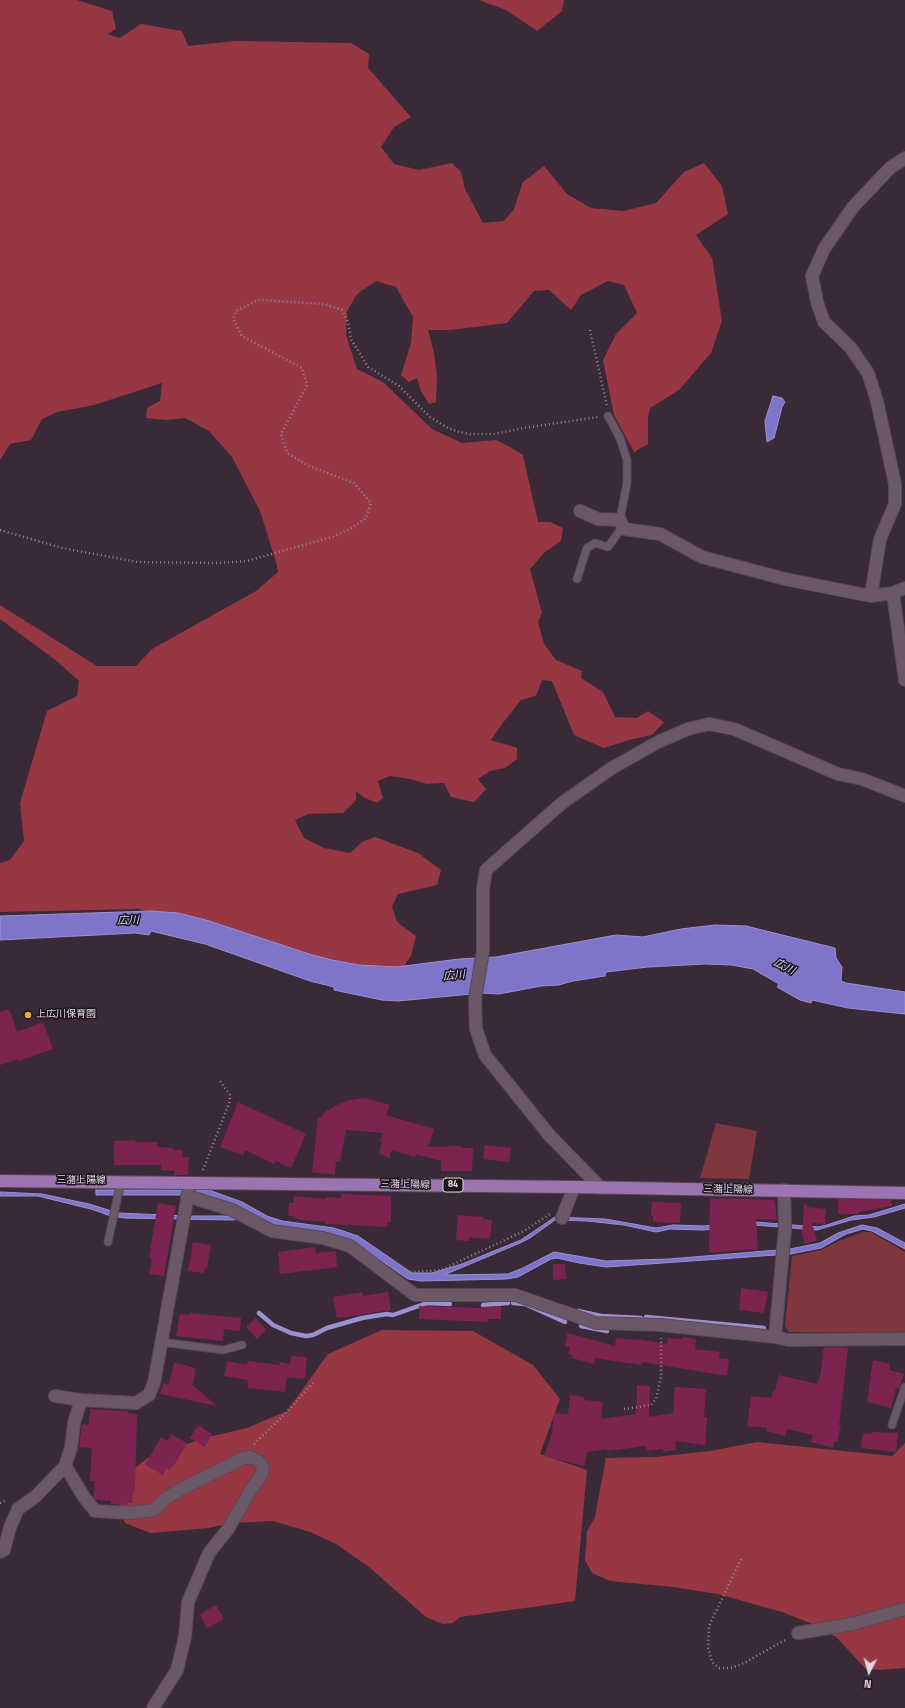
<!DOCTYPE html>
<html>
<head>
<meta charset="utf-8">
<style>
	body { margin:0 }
	#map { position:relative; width:905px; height:1708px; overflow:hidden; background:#3a2a38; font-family:"Titillium Web",sans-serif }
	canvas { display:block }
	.north { position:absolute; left:849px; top:1652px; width:40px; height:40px; -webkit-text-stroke:3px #1d151c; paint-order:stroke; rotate:186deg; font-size:11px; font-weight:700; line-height:16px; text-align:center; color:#e1d6df }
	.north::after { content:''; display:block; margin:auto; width:14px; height:18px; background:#e1d6df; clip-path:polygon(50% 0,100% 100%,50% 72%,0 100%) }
</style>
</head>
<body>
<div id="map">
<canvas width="905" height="1708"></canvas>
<div class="north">N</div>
</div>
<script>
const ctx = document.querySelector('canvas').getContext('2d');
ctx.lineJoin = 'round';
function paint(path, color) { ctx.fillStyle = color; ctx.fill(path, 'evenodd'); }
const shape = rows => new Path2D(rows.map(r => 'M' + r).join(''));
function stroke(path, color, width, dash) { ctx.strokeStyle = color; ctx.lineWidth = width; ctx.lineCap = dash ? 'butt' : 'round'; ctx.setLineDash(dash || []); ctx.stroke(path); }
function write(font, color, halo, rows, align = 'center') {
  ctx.font = font + ' "Titillium Web","Noto Sans JP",sans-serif'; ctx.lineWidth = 3; ctx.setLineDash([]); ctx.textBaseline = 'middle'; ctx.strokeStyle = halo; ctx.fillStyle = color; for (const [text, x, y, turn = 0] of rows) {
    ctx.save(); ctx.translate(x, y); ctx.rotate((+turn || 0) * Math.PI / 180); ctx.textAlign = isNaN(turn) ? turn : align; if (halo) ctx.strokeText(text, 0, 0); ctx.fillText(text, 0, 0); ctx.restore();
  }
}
paint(shape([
	[716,1123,757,1131,749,1179,700,1178],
	[863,1232,871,1232,905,1252,905,1333,789,1332,785,1326,792,1256,821,1250,839,1241]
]), '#7f363d');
paint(shape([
	[0,0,77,0,112,11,116,29,107,34,120,38,141,24,182,31,188,46,235,41,351,43,369,54,368,68,411,117,394,127,381,147,394,164,419,170,452,163,461,172,465,189,483,223,504,221,514,209,523,182,544,166,567,194,591,208,623,211,656,203,684,172,704,163,722,186,728,214,696,235,712,258,722,321,711,353,679,390,650,408,648,417,648,444,634,452,614,415,603,360,616,334,637,313,624,285,608,281,581,295,571,310,549,290,534,291,507,323,450,330,428,330,434,353,437,376,436,402,429,404,421,391,417,378,409,382,401,375,411,343,413,317,396,287,376,281,357,294,347,311,346,335,357,369,383,382,432,429,462,443,496,440,510,447,523,455,538,522,550,522,563,528,561,541,545,552,530,569,542,613,538,622,544,644,556,660,582,671,581,678,603,692,615,717,637,718,648,711,664,722,652,735,629,740,604,748,574,735,552,681,542,680,536,696,521,700,502,724,491,740,517,748,517,759,505,768,490,771,478,779,486,789,474,802,451,797,444,783,427,784,410,779,390,776,378,781,383,798,377,803,365,798,356,791,356,800,343,813,308,814,295,820,304,838,324,848,350,853,362,842,375,837,418,853,441,870,437,885,398,894,392,907,397,922,416,936,411,956,398,975,244,944,200,924,138,909,0,912,0,863,10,860,24,841,20,803,47,711,77,696,79,681,58,662,0,619,0,605,97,666,136,666,152,649,256,591,278,572,276,562,260,511,232,457,209,431,185,418,167,420,146,418,147,408,160,401,162,383,94,405,57,412,42,419,31,440,10,444,0,460],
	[479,0,564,0,562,11,537,31,506,10],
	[382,1330,473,1331,533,1365,560,1399,540,1454,587,1470,575,1601,460,1617,453,1623,443,1624,426,1617,369,1567,336,1544,310,1532,273,1521,231,1523,209,1528,150,1533,125,1523,119,1506,127,1478,131,1471,148,1458,204,1438,247,1428,287,1411,328,1354],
	[757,1442,892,1456,905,1443,905,1668,881,1670,865,1668,836,1637,815,1625,782,1612,718,1594,673,1587,610,1581,592,1573,585,1560,587,1531,595,1517,606,1458,655,1457,710,1451]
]), '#973743');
const water = shape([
	[773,396,782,398,785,402,782,407,774,438,767,442,765,421,773,396],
	[151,911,178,913,206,920,309,954,332,960,359,965,396,967,459,959,496,957,616,935,643,937,681,929,715,925,746,926,835,948,836,958,842,967,841,981,846,983,905,992,905,1014,848,1008,812,1000,811,1003,800,1000,777,987,779,984,753,969,732,965,705,964,648,967,606,972,605,976,573,981,559,985,541,986,499,994,482,993,398,1001,382,1000,334,990,334,987,310,981,205,944,151,931,149,935,135,933,0,940,0,916,151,911],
	[96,1190,209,1190,242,1202,267,1216,282,1221,334,1228,358,1236,412,1273,432,1273,462,1264,521,1240,555,1217,605,1219,656,1228,673,1225,703,1226,755,1222,818,1227,827,1225,854,1216,869,1215,905,1204,905,1208,874,1217,851,1220,817,1230,754,1225,703,1230,670,1229,656,1232,624,1225,587,1221,555,1220,530,1238,520,1243,444,1275,508,1274,523,1268,554,1252,606,1261,669,1259,790,1249,820,1243,838,1233,862,1225,877,1228,905,1243,905,1249,872,1231,863,1229,846,1234,821,1248,790,1254,606,1267,579,1263,557,1258,551,1259,518,1277,506,1279,421,1281,408,1279,354,1242,327,1232,280,1226,266,1222,257,1217,233,1220,124,1218,111,1216,91,1209,38,1196,0,1196,0,1192,42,1194,89,1204,118,1213,188,1216,227,1216,252,1213,237,1205,202,1195,96,1195,96,1190]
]);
paint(water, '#7e74c9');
stroke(water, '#9c91d0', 1);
stroke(shape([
	[513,1303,525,1304,565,1322],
	[483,1305,508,1303],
	[578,1311,601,1316,641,1318],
	[259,1313,273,1325,291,1333,306,1336,313,1335,327,1328,362,1318,387,1314,393,1315,427,1303,450,1304],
	[646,1317,764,1328],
	[581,1326,607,1331]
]), '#9c91d0', 4.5);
paint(shape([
	[9,1009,17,1032,43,1022,53,1049,18,1061,18,1059,0,1065,0,1012],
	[364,1098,390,1105,386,1115,434,1129,428,1147,461,1146,461,1148,473,1148,472,1171,441,1171,441,1161,416,1154,415,1157,392,1150,389,1158,379,1153,382,1142,380,1141,383,1133,346,1130,340,1162,336,1161,335,1175,312,1172,318,1118,323,1116,323,1113,337,1105,350,1100],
	[238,1102,306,1134,291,1168,276,1161,274,1164,245,1150,243,1155,220,1147],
	[135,1140,135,1142,157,1142,157,1147,173,1148,173,1150,183,1150,182,1157,189,1157,188,1175,174,1175,175,1171,161,1170,161,1165,114,1165,114,1141],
	[485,1145,511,1148,509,1162,483,1159],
	[341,1194,391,1196,391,1222,388,1222,387,1227,325,1224,325,1222,301,1220,288,1215,289,1203,293,1203,294,1196,326,1199,326,1197,341,1198],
	[728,1198,773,1200,775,1201,777,1220,756,1219,758,1249,709,1253,710,1199],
	[838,1199,891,1200,892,1206,859,1212,859,1214,838,1214],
	[652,1202,681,1203,680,1223,653,1222,653,1216,651,1216],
	[158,1203,176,1206,164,1276,149,1274,152,1258,149,1258],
	[804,1204,806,1204,807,1207,826,1209,825,1224,812,1223,817,1240,805,1244,802,1235],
	[458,1215,483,1217,483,1219,492,1220,490,1239,469,1237,469,1241,456,1240],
	[193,1242,211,1245,207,1268,205,1267,204,1273,188,1271],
	[315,1247,316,1253,336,1251,337,1267,280,1274,278,1252],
	[553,1264,565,1264,566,1279,553,1280],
	[741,1288,768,1292,764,1313,739,1310],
	[362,1292,363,1296,388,1292,391,1310,337,1318,333,1297],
	[419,1306,482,1308,482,1307,501,1306,501,1319,488,1319,488,1322,419,1319],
	[190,1313,241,1318,240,1331,224,1329,223,1341,176,1336,180,1314,189,1315],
	[256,1318,266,1330,257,1339,246,1327],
	[567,1333,615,1346,616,1338,635,1340,636,1339,667,1344,668,1338,683,1339,683,1337,696,1339,695,1349,720,1352,719,1358,729,1359,727,1376,642,1362,641,1365,595,1358,594,1364,572,1358,573,1355,568,1354,570,1347,565,1346],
	[825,1347,848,1348,839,1426,841,1426,837,1442,835,1441,833,1448,811,1442,813,1435,787,1429,785,1436,766,1431,767,1428,747,1426,751,1396,771,1398,773,1391,775,1391,779,1375,817,1384,821,1373,823,1350,824,1350],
	[291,1356,307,1357,305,1379,287,1377,285,1392,248,1388,248,1380,224,1376,227,1361,247,1365,248,1361,280,1365,279,1362,290,1364],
	[873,1360,890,1364,889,1370,904,1374,899,1389,896,1388,891,1408,867,1402],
	[174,1362,195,1368,194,1371,196,1372,192,1385,217,1406,160,1394,163,1383,169,1385],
	[637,1385,650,1386,649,1417,673,1413,675,1387,706,1389,704,1417,707,1417,705,1445,675,1441,676,1450,663,1452,663,1449,647,1451,646,1446,607,1451,607,1449,587,1452,584,1466,544,1456,552,1433,554,1413,568,1414,570,1395,584,1397,584,1400,603,1402,601,1419,636,1414],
	[90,1409,128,1411,128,1413,137,1414,135,1491,133,1491,132,1503,127,1503,127,1505,111,1504,111,1501,96,1500,93,1497,95,1481,90,1481,92,1448,79,1447,82,1424,89,1425],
	[198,1425,212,1434,205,1447,190,1438],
	[872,1432,898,1433,896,1452,861,1448,863,1433,872,1434],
	[171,1434,187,1443,174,1466,173,1465,170,1470,167,1468,163,1475,145,1465,161,1437,167,1441],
	[216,1605,224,1619,207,1628,200,1614]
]), '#7c244f');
const lane = shape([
	[608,416,620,438,627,460,627,483,620,520],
	[577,579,587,548,595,543,608,547,623,526],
	[108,1242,121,1181],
	[161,1342,223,1350,242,1345],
	[892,1425,905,1387]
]);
const street = shape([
	[580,511,598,519,620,520,624,529,660,534,702,557,785,579,871,596,893,593,905,588],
	[893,593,905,680],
	[871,596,880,539,895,504,895,484,877,401,868,373,851,348,824,322,817,302,812,276,824,249,853,207,890,168,905,158],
	[601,1188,550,1136,485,1055,476,1029,475,999,483,951,483,889,486,870,562,803,612,768,658,742,688,729,709,724,734,729,838,774,862,779,905,796],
	[187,1196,232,1210,272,1231,323,1238,350,1246,415,1295,515,1295,596,1323,661,1325,775,1337,788,1340,905,1339],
	[562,1218,574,1187],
	[775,1337,785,1229,784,1190],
	[55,1396,81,1400,136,1403,149,1395,154,1383,189,1189],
	[65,1466,84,1497,95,1511,130,1513,154,1510,166,1498,183,1488,244,1458,250,1457,258,1461,263,1466,262,1474,252,1488,228,1529,209,1553,188,1602,185,1637,177,1670,153,1708],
	[0,1552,4,1550,10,1527,18,1509,35,1497,65,1466,71,1448,74,1423,81,1400],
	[798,1633,852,1624,905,1609]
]);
const primary = shape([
	[0,1181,574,1187,905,1193]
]);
stroke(lane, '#574955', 9);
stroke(street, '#574955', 14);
stroke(primary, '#574955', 14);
stroke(shape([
	[590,330,607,406],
	[0,530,62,548,138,562,217,563,247,561,332,537,352,528,366,518,371,503,354,483,309,466,287,453,281,434,307,385,302,368,242,336,233,319,236,311,258,300,324,304,342,310,348,322,351,339,368,367,399,386,430,417,448,428,459,432,470,434,494,434,524,428,598,417],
	[203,1170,230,1101,230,1095,220,1081],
	[407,1274,410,1272,441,1270,524,1231,550,1214],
	[624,1409,651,1405,656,1399,661,1377,661,1338],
	[254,1444,282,1417,313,1383],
	[0,1503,7,1500],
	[741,1559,709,1626,708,1647,712,1662,719,1668,732,1668,744,1663,787,1639]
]), '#938691', 2.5, [1, 3]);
stroke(lane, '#6b5867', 7);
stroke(street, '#6b5867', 12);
stroke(primary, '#9c74b2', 12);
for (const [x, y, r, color] of [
	[28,1015,4,"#e4ae35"]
]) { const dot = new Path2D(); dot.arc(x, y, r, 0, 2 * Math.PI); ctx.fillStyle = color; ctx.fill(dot); stroke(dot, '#1d151c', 1.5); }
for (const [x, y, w] of [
	[453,1185,20]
]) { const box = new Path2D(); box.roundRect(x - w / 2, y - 7, w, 14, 3); ctx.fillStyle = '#1d151c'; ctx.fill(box); stroke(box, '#e1d6df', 1); }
write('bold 9px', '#e1d6df', null, [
	["84",453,1185]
]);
write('10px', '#e1d6df', '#1d151c', [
	["上広川保育園",36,1015]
], 'left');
write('10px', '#e1d6df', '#1d151c', [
	["三潴上陽線",81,1181],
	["三潴上陽線",405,1185,1],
	["三潴上陽線",728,1190,1]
]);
write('italic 11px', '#dcdbf2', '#1d151c', [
	["広川",128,921,-1],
	["広川",784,967,27],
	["広川",454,976,-5]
]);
</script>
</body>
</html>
